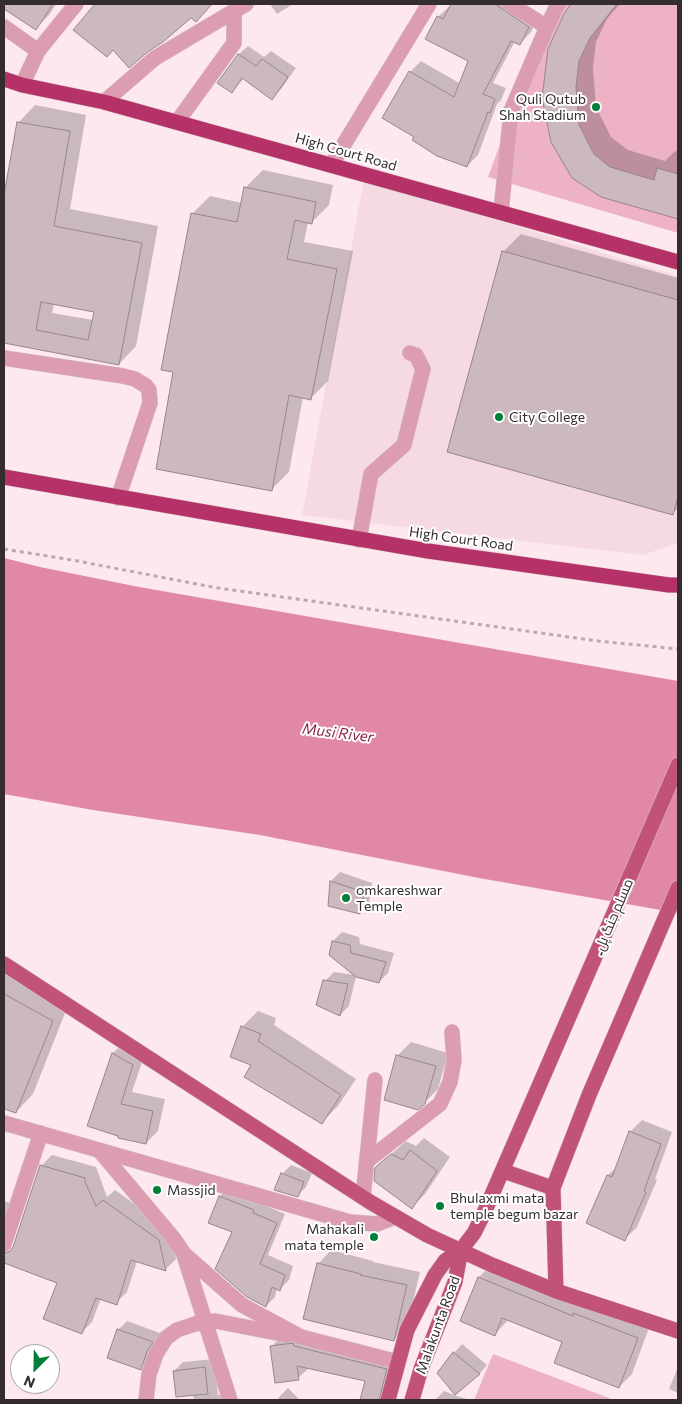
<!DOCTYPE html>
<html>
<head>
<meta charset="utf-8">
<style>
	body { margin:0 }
	#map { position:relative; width:682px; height:1404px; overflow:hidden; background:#fce8ed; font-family:Commissioner,sans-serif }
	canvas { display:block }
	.frame { position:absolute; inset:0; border:5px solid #342c2e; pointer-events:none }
	.north { position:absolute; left:10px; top:1344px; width:50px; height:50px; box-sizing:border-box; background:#fff; border:1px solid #aeabab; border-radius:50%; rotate:203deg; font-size:14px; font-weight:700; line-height:20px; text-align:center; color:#342c2e }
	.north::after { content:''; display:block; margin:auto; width:18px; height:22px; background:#007f38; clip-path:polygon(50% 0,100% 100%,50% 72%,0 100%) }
</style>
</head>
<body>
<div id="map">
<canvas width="682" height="1404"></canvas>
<div class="frame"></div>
<div class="north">N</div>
</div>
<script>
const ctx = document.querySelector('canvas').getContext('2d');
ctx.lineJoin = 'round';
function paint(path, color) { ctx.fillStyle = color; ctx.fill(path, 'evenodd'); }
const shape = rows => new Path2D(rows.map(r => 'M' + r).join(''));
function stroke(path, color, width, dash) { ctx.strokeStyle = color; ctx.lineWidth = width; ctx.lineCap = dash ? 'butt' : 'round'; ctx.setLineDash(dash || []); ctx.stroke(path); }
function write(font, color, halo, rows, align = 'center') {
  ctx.font = font + ' Commissioner,Cairo,sans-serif'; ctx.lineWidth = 4; ctx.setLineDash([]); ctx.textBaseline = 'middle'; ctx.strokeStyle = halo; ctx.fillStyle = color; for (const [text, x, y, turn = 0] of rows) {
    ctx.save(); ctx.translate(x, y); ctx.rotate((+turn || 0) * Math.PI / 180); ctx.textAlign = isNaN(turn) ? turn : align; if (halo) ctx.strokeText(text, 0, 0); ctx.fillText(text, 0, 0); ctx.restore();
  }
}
paint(shape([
	[364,179,678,276,678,543,643,555,302,515]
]), '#f6dae1');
paint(shape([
	[550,4,678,4,678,233,488,177,539,38],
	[493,1354,614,1400,474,1400]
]), '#edb3c4');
paint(shape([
	[4,558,40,567,139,587,678,681,678,913,479,878,260,835,93,810,4,794]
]), '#e189a4');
paint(shape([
	[4,4,56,4,49,15,36,28,4,8],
	[97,4,212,4,196,21,191,16,114,48,75,29],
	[270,4,293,4,277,14],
	[452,4,521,4,539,15,531,32,520,44,515,41,493,83,506,88,501,100,497,104,478,155,467,166,416,136,410,72,421,61,461,84,469,61,438,17],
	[573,4,622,4,618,6,607,19,596,42,593,68,596,107,611,137,628,150,665,161,675,151,678,152,678,218,602,196,573,177,565,14],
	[248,46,264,57,271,51,296,68,281,89,272,98,244,78,232,92,219,83,239,54],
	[35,105,86,115,70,209,158,226,136,346,119,364,4,342,4,199,18,123],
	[54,303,95,311,93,320,52,313],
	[263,170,333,185,329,205,311,223,308,222,304,242,353,251,328,381,311,398,303,397,289,472,271,490,175,371,192,214,210,196,242,203,245,188],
	[521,234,678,278,678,508,673,513,503,252],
	[340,872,372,883,369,904,360,913,329,905,331,881],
	[342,932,359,937,360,944,394,953,388,973,379,982,356,976,349,1006,340,1015,325,981,334,972,355,975,333,941],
	[4,968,69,1003,33,1094,16,1112,4,1108],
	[258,1011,276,1018,274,1025,356,1079,338,1106,322,1122,253,1064,242,1027],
	[125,1041,145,1053,132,1092,165,1099,158,1131,146,1143,89,1125,113,1053],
	[411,1042,448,1053,438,1089,424,1103,397,1056],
	[642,1120,672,1132,655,1179,657,1180,637,1227,625,1239,608,1175,618,1166,630,1132],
	[424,1138,450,1157,425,1194,411,1208,390,1155,406,1141,416,1146],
	[52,1155,96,1167,107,1197,115,1190,169,1229,176,1259,165,1270,137,1261,127,1292,116,1303,101,1298,92,1322,81,1333,59,1282,14,1247,41,1166],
	[291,1165,312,1173,306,1187,297,1196,282,1174],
	[229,1187,261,1204,285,1214,268,1255,293,1266,289,1280,280,1289,277,1288,275,1297,266,1306,234,1231,210,1222,220,1196],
	[4,1201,13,1204,4,1226],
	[331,1250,373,1261,373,1262,420,1272,407,1327,394,1340,318,1264],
	[492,1264,650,1325,632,1374,619,1387,564,1342,509,1319,495,1334,462,1321,479,1277],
	[127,1321,160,1333,156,1340,149,1359,140,1368,118,1330],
	[281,1337,396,1359,391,1400,361,1400,367,1380,309,1368,298,1378,271,1347],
	[462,1344,487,1365,479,1374,454,1353],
	[214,1359,218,1395,230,1394,233,1399,238,1400,194,1400,193,1394,174,1371,183,1362],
	[678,1367,678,1393,669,1389],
	[288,1388,300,1400,279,1400,278,1398],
	[444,1391,454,1395,470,1400,435,1400]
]), '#0003');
const building = shape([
	[4,4,53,4,36,30,4,9,4,4],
	[95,4,212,4,196,22,191,18,163,42,149,51,129,68,113,50,107,57,73,30,95,4],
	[451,4,495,4,529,27,520,45,511,41,483,94,495,99,490,113,488,112,467,167,437,156,412,140,414,137,382,118,409,71,454,97,468,61,425,39,437,16,443,19,451,4],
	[571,4,617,4,590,38,579,61,576,87,579,125,594,154,610,167,654,180,657,168,678,174,678,219,601,197,572,178,551,142,542,98,548,49,564,14,571,4],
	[238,54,256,66,262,59,288,77,272,100,242,78,232,93,217,83,238,54],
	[17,122,70,131,54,226,142,243,119,365,4,343,4,195,17,122],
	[41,302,94,312,88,340,36,330,41,302],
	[244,187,316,202,312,224,295,220,287,259,337,269,311,400,289,395,272,491,156,469,173,372,161,370,191,213,237,222,244,187],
	[502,251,678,300,678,497,673,515,447,452,502,251],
	[330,881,364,892,360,914,328,906,330,881],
	[332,941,350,945,351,953,386,962,379,983,356,977,329,955,332,941],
	[323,980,348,984,340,1016,316,1005,323,980],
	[4,994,53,1021,16,1113,4,1109,4,994],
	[241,1026,261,1034,258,1041,341,1095,322,1124,244,1077,251,1065,230,1057,241,1026],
	[112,1053,133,1065,121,1104,153,1111,146,1144,118,1138,118,1136,87,1126,112,1053],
	[396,1055,436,1066,425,1104,418,1110,384,1100,396,1055],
	[629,1131,661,1144,644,1191,646,1192,625,1241,586,1223,607,1175,612,1177,629,1131],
	[410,1150,437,1171,412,1209,374,1181,375,1168,379,1164,391,1154,403,1160,410,1150],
	[40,1165,85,1178,85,1182,96,1206,103,1200,159,1240,166,1271,131,1260,117,1305,96,1298,82,1334,43,1319,57,1283,4,1263,4,1253,10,1251,13,1247,40,1165],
	[281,1173,304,1182,298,1197,274,1190,281,1173],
	[219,1196,254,1210,253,1213,277,1223,260,1264,285,1275,280,1291,272,1287,266,1307,247,1297,215,1269,232,1232,208,1223,219,1196],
	[317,1263,361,1274,360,1275,407,1285,394,1341,303,1319,317,1263],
	[478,1277,573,1316,573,1313,638,1338,619,1388,554,1363,562,1342,502,1318,495,1336,460,1321,478,1277],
	[117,1329,153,1342,147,1351,141,1370,107,1358,117,1329],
	[293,1343,294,1346,387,1369,379,1400,360,1400,365,1381,297,1366,299,1380,275,1383,270,1346,293,1343],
	[453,1352,480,1374,455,1395,437,1373,453,1352],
	[205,1367,208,1394,176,1397,173,1371,205,1367]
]);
paint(building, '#ccb9be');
stroke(building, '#97858a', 1);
const minor = shape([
	[510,4,547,27,558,4],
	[4,27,38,51],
	[22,85,38,51,76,4],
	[104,102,155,58,246,4],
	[177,122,234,43,234,11],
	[332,164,429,4],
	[501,212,511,111,547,27],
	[4,358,123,376,135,379,146,386,149,390,150,403,118,498],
	[359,540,371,474,404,445,423,369,416,355,410,353],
	[4,1123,350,1222,377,1224,395,1217],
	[99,1150,174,1239,184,1254,242,1305,301,1337,398,1362],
	[367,1161,440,1104,450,1082,454,1060,452,1032],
	[363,1197,375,1080],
	[4,1244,41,1133],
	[184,1255,230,1400],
	[146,1400,149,1374,156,1354,166,1338,177,1330,195,1324,215,1321,287,1335]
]);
const major = shape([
	[4,964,370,1202,427,1235,492,1265,556,1291,678,1331],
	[503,1171,553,1188],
	[556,1291,553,1188,589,1095,678,888],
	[388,1400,407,1330,435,1275,445,1261,461,1250,474,1233,484,1213,678,765],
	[412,1400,421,1369,455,1282,461,1250]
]);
const highway = shape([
	[4,79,22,85,104,102,678,262],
	[4,477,428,551,669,585,678,585]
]);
stroke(minor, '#d8c6cb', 16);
stroke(major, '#d8c6cb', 16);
stroke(highway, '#d8c6cb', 16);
stroke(shape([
	[4,549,72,560,218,588,598,641,678,649]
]), '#baaaae', 3, [4, 4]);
stroke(minor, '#db9daf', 15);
stroke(major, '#c1537b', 15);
stroke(highway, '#b53268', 15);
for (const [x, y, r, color] of [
	[596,107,5,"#007f38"],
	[499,417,5,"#007f38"],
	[346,898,5,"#007f38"],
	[157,1190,5,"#007f38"],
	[440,1206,5,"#007f38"],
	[374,1237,5,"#007f38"]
]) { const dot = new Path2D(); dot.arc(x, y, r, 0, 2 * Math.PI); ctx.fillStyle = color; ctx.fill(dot); stroke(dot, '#fff', 2); }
write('14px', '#342c2e', '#fff', [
	["Quli Qutub",586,99,"right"],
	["Shah Stadium",586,115,"right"],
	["City College",509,417],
	["omkareshwar",356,890],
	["Temple",356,906],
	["Massjid",167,1190],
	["Bhulaxmi mata",450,1198],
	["temple begum bazar",450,1214],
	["Mahakali",364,1229,"right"],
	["mata temple",364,1245,"right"]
], 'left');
write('14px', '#342c2e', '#fff', [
	["High Court Road",346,152,16],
	["High Court Road",461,539,8],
	["مسلم جنگ پل۔",613,917,-67],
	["Malakunta Road",438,1325,-70]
]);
write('italic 15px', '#8b254f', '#fff', [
	["Musi River",338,733,7]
]);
</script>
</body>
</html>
